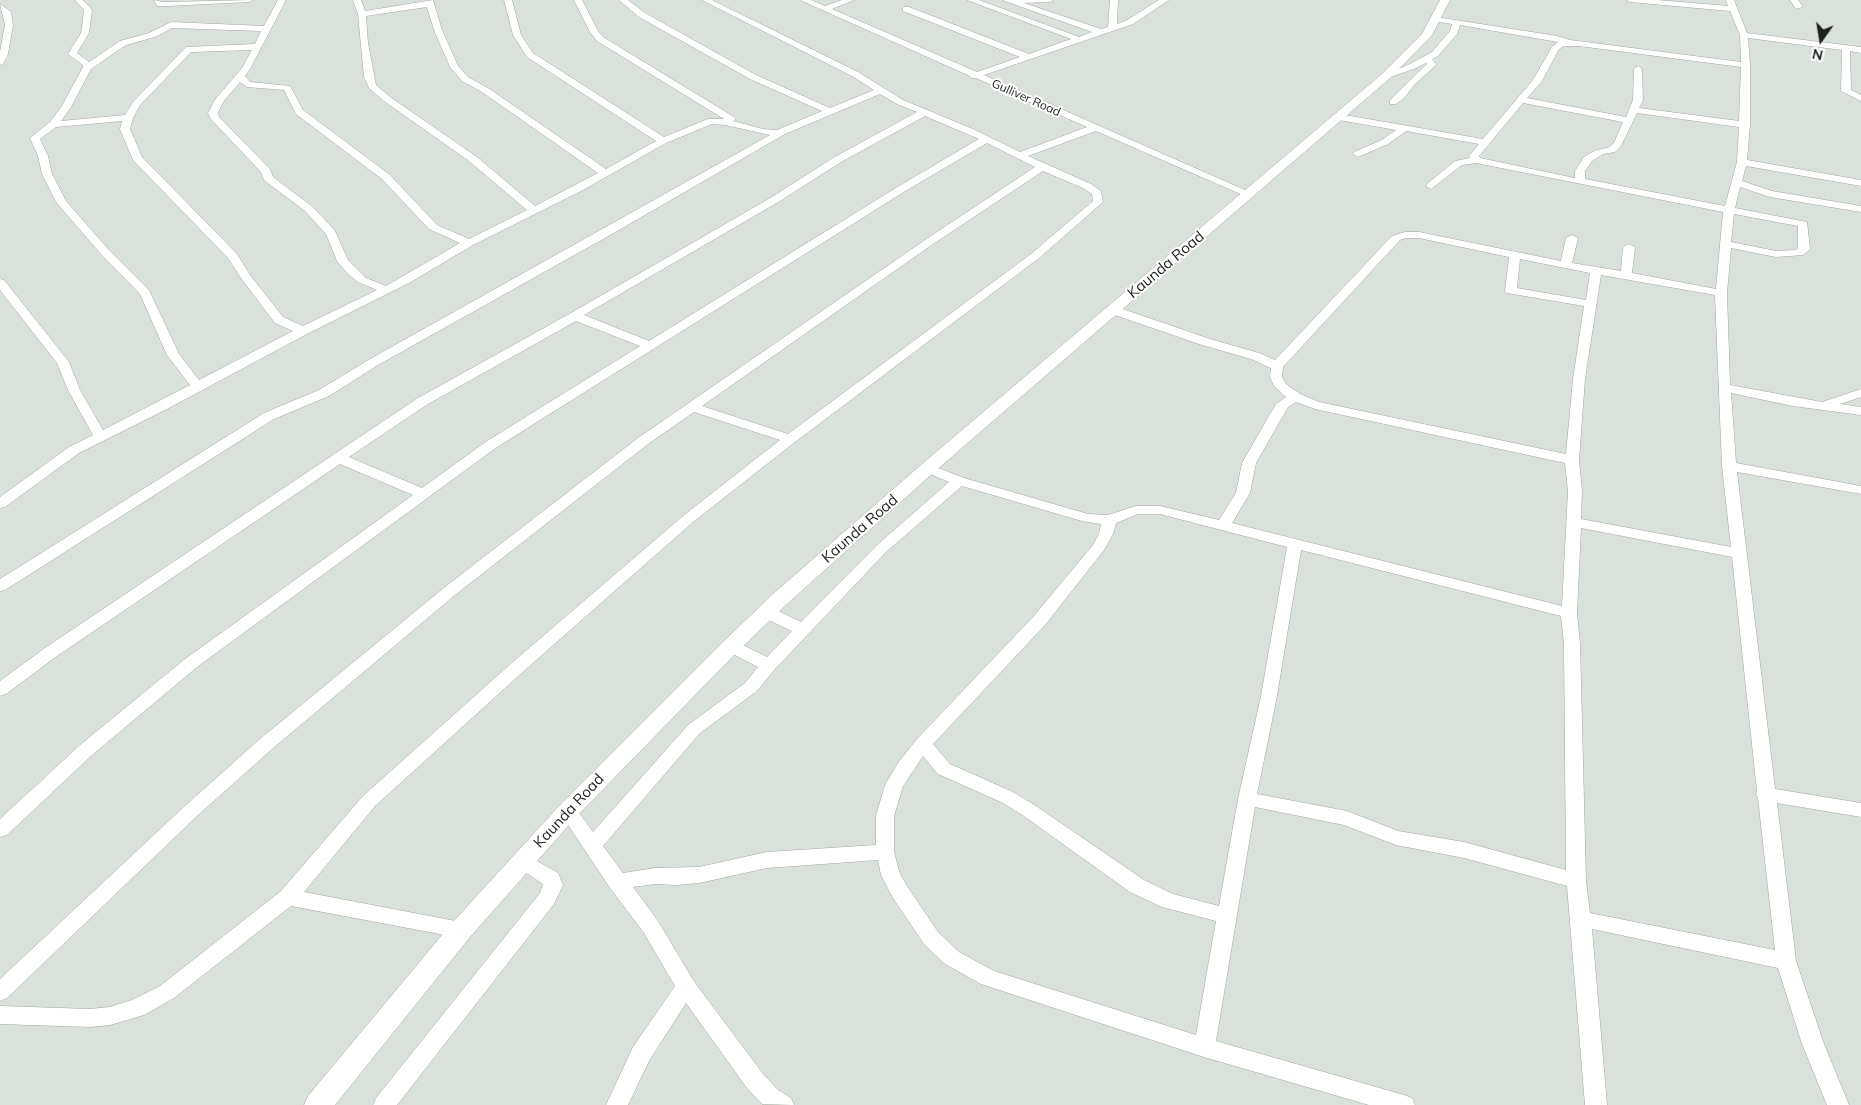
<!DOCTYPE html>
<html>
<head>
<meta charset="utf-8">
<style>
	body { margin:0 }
	#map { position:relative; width:1861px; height:1105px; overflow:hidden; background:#dae1db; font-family:Mulish,sans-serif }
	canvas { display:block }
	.north { position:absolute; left:1796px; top:15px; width:50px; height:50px; -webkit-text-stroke:4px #fff; paint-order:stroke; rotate:193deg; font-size:14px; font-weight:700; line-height:20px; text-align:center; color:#1f211f }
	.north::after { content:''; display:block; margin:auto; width:18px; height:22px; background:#1f211f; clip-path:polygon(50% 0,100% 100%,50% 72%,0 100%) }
</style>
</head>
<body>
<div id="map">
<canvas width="1861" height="1105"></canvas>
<div class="north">N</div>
</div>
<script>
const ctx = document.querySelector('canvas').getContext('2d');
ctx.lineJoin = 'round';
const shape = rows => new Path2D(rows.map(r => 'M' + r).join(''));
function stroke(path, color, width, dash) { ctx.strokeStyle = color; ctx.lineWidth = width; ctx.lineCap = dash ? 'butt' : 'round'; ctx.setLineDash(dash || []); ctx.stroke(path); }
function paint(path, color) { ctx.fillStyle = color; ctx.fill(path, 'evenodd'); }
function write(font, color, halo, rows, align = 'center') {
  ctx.font = font + ' Mulish,sans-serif'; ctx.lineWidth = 4; ctx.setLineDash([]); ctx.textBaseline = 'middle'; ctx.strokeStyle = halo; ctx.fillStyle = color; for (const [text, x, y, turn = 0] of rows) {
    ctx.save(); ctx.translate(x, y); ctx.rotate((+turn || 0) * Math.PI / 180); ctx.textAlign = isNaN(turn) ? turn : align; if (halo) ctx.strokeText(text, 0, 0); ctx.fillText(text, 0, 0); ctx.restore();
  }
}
const minor = shape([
	[75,0,83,0,92,10,89,33,77,53,89,62,120,41,149,33,171,22,264,26,278,0,286,0,250,69,245,76,250,82,290,86,303,110,390,175,437,225,469,239,527,210,469,161,384,101,369,88,364,77,358,14,353,0,361,0,365,11,433,0,442,30,458,66,468,77,488,88,606,169,656,141,527,57,513,35,504,0,512,0,521,35,533,53,664,137,708,119,724,119,597,41,590,32,574,0,582,0,598,31,603,37,734,117,736,119,733,121,763,129,777,130,822,111,750,79,639,17,619,0,628,0,645,13,756,75,830,108,874,90,852,76,702,0,712,0,858,72,903,100,973,129,1020,152,1087,127,976,78,971,78,970,76,800,0,811,0,825,6,842,0,854,0,832,9,977,72,1020,57,903,11,903,7,909,7,1029,54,1071,39,967,0,979,0,1079,37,1092,32,1002,0,1054,0,1050,2,1024,3,1101,29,1108,27,1110,0,1118,0,1117,24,1127,20,1159,0,1169,0,1133,24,984,75,1254,194,1249,197,1245,196,1096,131,1028,156,1091,184,1101,191,1103,202,1039,258,795,442,693,522,526,669,375,806,304,892,461,922,468,924,471,930,468,936,461,938,291,906,174,998,144,1015,110,1025,90,1027,0,1024,0,1006,90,1009,110,1007,132,1000,160,986,281,891,363,796,514,661,683,516,780,440,694,412,648,444,455,595,272,749,198,815,7,998,0,1001,0,979,186,805,260,739,445,587,638,438,925,240,1035,167,987,143,907,190,497,447,197,667,92,755,7,835,0,837,0,819,80,745,185,659,413,495,340,464,57,656,6,694,0,696,0,681,45,648,418,398,571,313,772,197,833,158,917,112,897,104,880,94,785,134,612,234,378,365,329,396,274,419,5,590,0,591,0,579,264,413,319,390,370,359,770,135,725,125,712,124,666,143,583,190,473,245,409,283,307,334,167,409,79,453,5,507,0,508,0,497,69,447,93,435,68,390,57,363,0,290,0,279,4,280,69,362,80,390,103,430,190,385,167,355,140,294,100,253,56,202,42,174,38,156,30,138,50,122,62,106,83,67,83,65,68,54,81,33,83,20,84,10,75,0],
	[427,7,434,30,450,67,462,81,482,92,598,173,535,206,477,157,390,97,376,85,368,43,366,16,427,7],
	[172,28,261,31,255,44,186,47,133,102,125,115,61,121,71,107,91,69,126,45,155,37,172,28],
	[252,50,242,68,214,101,208,113,210,118,261,172,264,180,305,211,326,234,337,261,348,274,358,282,377,290,303,326,283,317,250,275,237,254,142,157,130,129,133,118,140,105,191,52,252,50],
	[240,82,247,87,284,90,296,114,382,179,429,229,460,243,386,286,366,278,348,260,335,231,313,207,273,177,270,169,219,117,218,113,223,102,240,82],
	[925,116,979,139,899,186,649,341,584,315,780,201,841,162,925,116],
	[122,121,120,129,133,160,228,258,241,278,275,323,293,331,199,380,179,354,149,290,108,249,66,201,52,174,48,156,40,139,56,127,122,121],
	[1043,171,1083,188,1092,194,1093,201,1031,254,788,434,702,406,933,244,1043,171],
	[576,321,640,346,487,441,422,488,349,457,428,404,576,321],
	[154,0,163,2,253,0,249,2,168,6,157,6,154,0],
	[1626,0,1658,0,1728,6,1726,0,1734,0,1747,33,1861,47,1861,53,1850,51,1851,90,1861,95,1861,101,1841,91,1842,50,1748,38,1750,65,1750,125,1747,160,1861,180,1861,186,1746,166,1742,181,1772,191,1861,206,1861,212,1770,197,1740,187,1735,208,1807,222,1810,249,1803,255,1776,257,1731,248,1727,293,1730,385,1822,402,1861,389,1861,397,1840,404,1861,407,1861,415,1793,406,1731,393,1736,463,1861,486,1861,494,1737,472,1775,789,1861,803,1861,817,1777,803,1796,961,1824,1044,1849,1105,1827,1105,1802,1044,1778,968,1592,929,1607,1105,1585,1105,1567,886,1464,858,1396,845,1344,825,1255,807,1216,1041,1404,1095,1412,1098,1415,1105,1369,1105,1204,1057,981,984,945,964,924,944,893,898,881,875,878,860,767,868,699,883,677,885,655,884,633,887,658,921,693,980,763,1074,778,1090,791,1098,794,1105,762,1104,747,1088,686,1003,649,1061,628,1105,606,1105,633,1047,675,986,644,933,610,888,559,811,562,806,568,804,574,806,593,832,688,725,745,683,758,667,725,650,723,646,725,642,731,640,737,642,767,657,792,631,760,616,758,612,760,608,766,607,772,608,801,622,876,546,949,482,923,471,921,468,923,465,928,464,964,478,1088,514,1108,515,1136,506,1160,506,1219,520,1236,493,1242,463,1276,404,1286,397,1274,386,1270,377,1271,368,1251,359,1202,345,1109,313,1107,310,1109,307,1117,307,1210,339,1259,353,1275,360,1392,236,1405,232,1419,232,1561,261,1566,238,1572,235,1578,238,1572,263,1621,271,1623,247,1629,244,1635,247,1632,273,1716,289,1723,212,1476,163,1462,165,1431,189,1426,186,1427,184,1455,161,1470,158,1469,156,1479,144,1406,131,1388,144,1358,157,1353,154,1354,152,1382,140,1396,130,1339,120,1334,117,1339,114,1483,139,1533,80,1552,47,1558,42,1460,25,1457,34,1438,56,1432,59,1436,64,1435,66,1416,83,1404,98,1396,104,1390,104,1390,100,1427,64,1426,63,1414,69,1387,78,1383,75,1408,65,1432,52,1450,31,1452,24,1433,21,1432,19,1436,17,1557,36,1570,40,1741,62,1740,35,1730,11,1630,2,1626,0],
	[1564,46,1579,46,1741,67,1739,121,1639,108,1643,100,1642,69,1638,66,1634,69,1633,100,1626,117,1527,98,1542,81,1559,49,1564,46],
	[1523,103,1623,122,1614,143,1608,148,1596,150,1584,157,1575,171,1575,178,1480,158,1479,156,1523,103],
	[1637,113,1739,127,1737,162,1725,206,1585,179,1585,171,1592,161,1603,154,1615,152,1621,146,1637,113],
	[1734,214,1798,226,1798,248,1796,250,1776,251,1731,242,1734,214],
	[1406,238,1419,238,1509,257,1505,291,1507,293,1584,306,1573,379,1566,454,1319,402,1300,394,1286,384,1282,377,1283,367,1400,240,1406,238],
	[1520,259,1590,273,1586,300,1517,288,1520,259],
	[1601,275,1715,295,1722,466,1731,547,1581,519,1582,491,1579,460,1585,379,1601,275],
	[1296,402,1315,409,1565,463,1568,491,1562,606,1232,523,1250,493,1256,463,1288,407,1296,402],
	[962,486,1082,521,1101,524,1099,534,1093,545,1033,617,917,739,898,763,885,785,876,816,876,845,767,852,699,867,655,868,623,873,603,846,700,733,757,691,775,669,886,552,962,486],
	[1138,514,1160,514,1287,547,1261,696,1238,799,1219,906,1173,894,1144,880,1033,804,1013,792,950,764,933,744,1045,625,1104,550,1113,534,1116,523,1138,514],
	[1581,528,1732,557,1757,791,1756,794,1758,798,1775,950,1590,913,1586,881,1580,644,1577,613,1581,528],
	[1301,550,1561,616,1564,644,1566,870,1464,842,1398,831,1347,811,1257,794,1277,696,1301,550],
	[923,756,938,774,1001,802,1021,814,1130,892,1162,907,1216,921,1196,1035,994,971,959,952,938,932,907,886,900,874,894,852,894,816,903,786,923,756],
	[1790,0,1798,0,1803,7,1796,9,1790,0],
	[0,4,11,12,13,25,8,54,3,64,0,65,0,52,5,25,0,4],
	[523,853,558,873,563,885,554,904,397,1105,373,1105,376,1098,540,893,543,884,516,866,514,861,516,856,523,853]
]);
const major = shape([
	[1440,0,1450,0,1432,35,1390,78,934,472,787,604,738,651,576,817,470,937,335,1105,304,1105,308,1096,452,923,560,805,724,641,773,594,922,464,1382,74,1422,34,1440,0]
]);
stroke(minor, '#a1a7a1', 1);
stroke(major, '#a1a7a1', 1);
paint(minor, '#fff');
paint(major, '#fff');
write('12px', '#1f211f', '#fff', [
	["Gulliver Road",1026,98,24]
]);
write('15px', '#1f211f', '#fff', [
	["Kaunda Road",1166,265,-40],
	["Kaunda Road",860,529,-41],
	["Kaunda Road",569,811,-47]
]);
</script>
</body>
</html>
